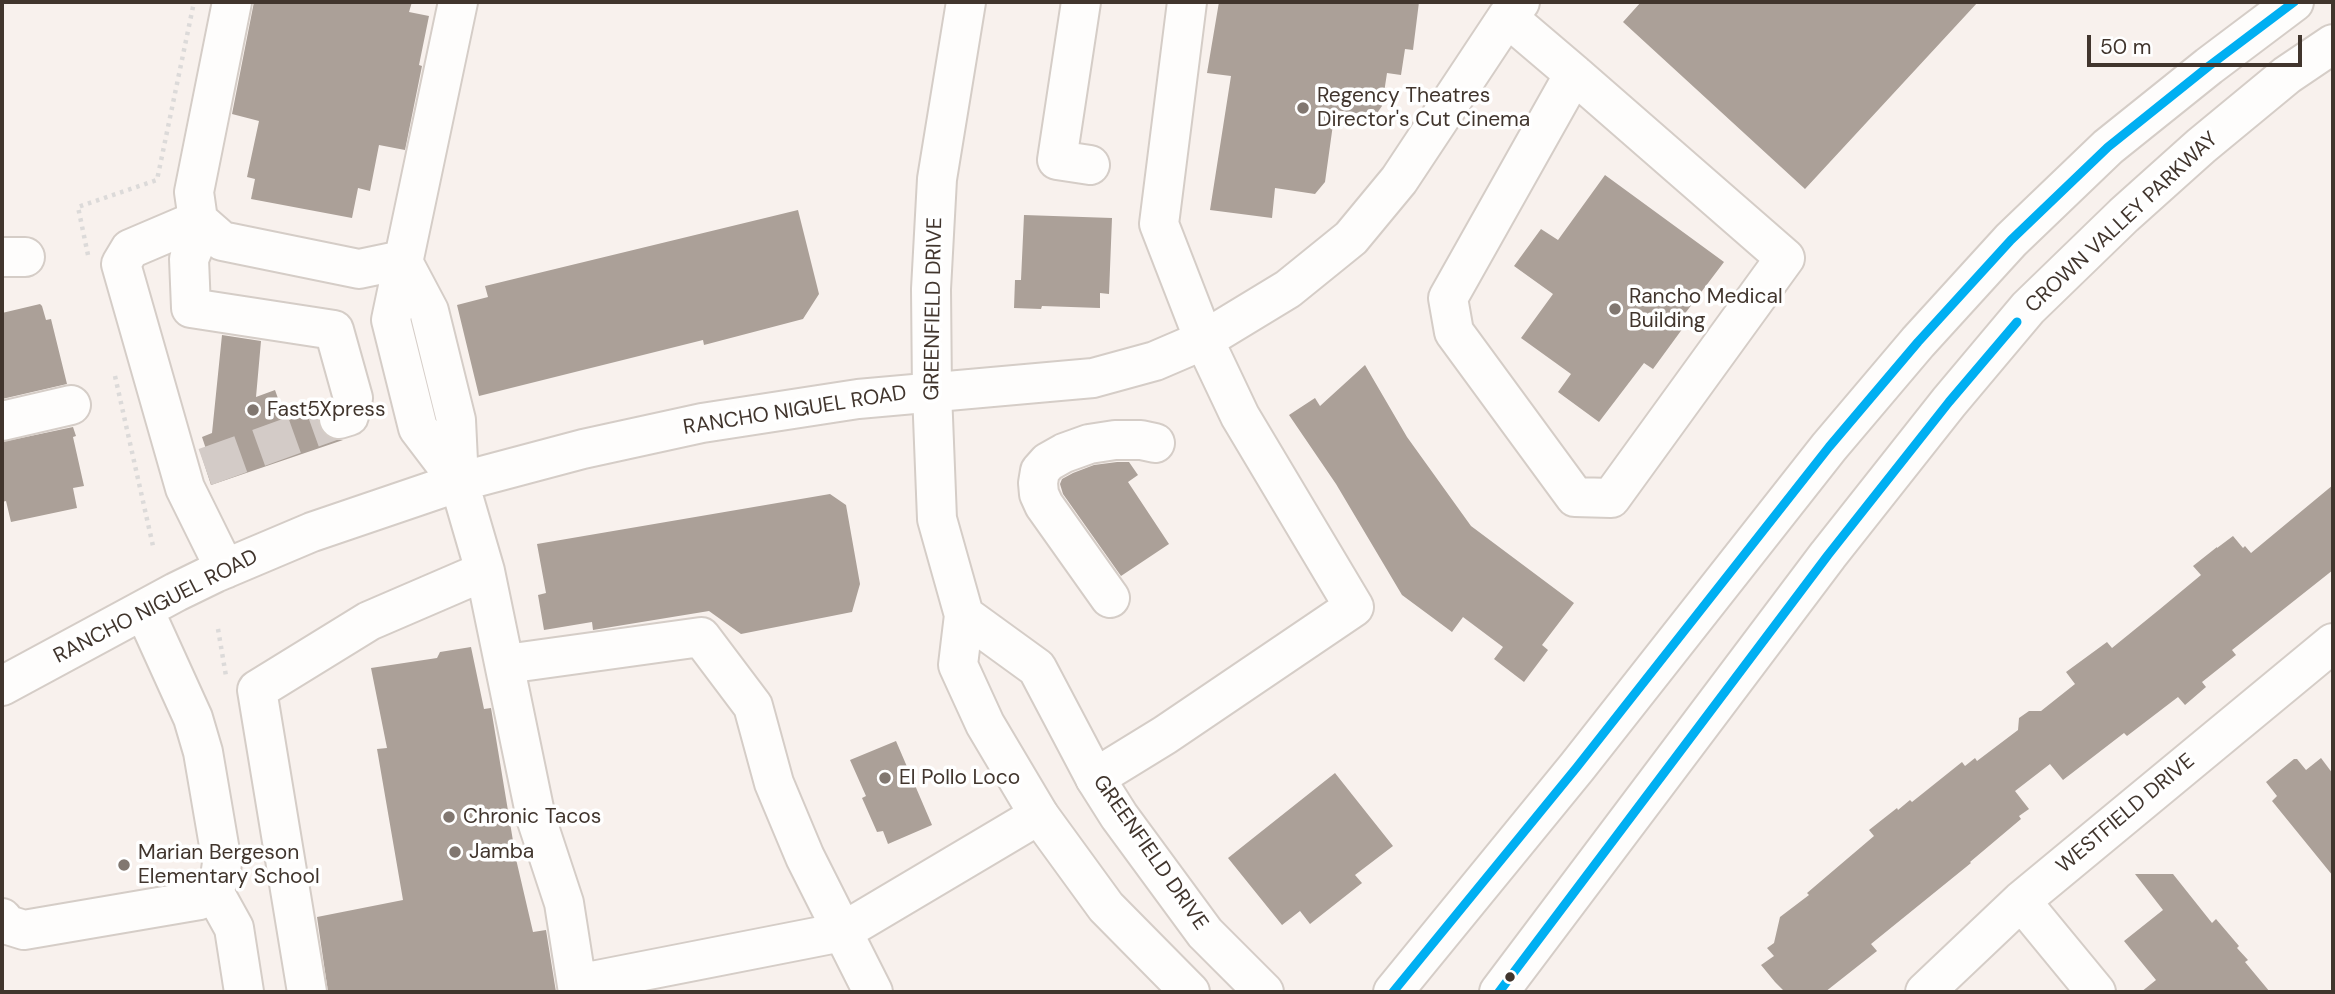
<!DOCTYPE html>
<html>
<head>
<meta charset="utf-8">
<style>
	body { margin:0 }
	#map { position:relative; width:2335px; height:994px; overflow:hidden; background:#f8f1ed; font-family:"DM Sans",sans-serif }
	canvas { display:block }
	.frame { position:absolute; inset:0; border:4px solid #41352d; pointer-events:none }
	.scale { position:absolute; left:2087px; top:35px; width:215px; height:32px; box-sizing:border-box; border:4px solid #41352d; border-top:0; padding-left:9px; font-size:21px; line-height:24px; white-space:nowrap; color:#41352d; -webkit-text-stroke:5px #fff; paint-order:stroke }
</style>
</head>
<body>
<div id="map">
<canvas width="2335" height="994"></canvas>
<div class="frame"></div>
<div class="scale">50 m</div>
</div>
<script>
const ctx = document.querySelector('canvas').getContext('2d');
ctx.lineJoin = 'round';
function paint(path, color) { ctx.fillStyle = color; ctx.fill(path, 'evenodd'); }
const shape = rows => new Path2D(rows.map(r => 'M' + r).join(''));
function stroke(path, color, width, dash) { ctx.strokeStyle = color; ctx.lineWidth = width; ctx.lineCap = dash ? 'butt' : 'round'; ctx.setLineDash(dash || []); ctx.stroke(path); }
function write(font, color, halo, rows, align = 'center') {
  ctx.font = font + ' "DM Sans",sans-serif'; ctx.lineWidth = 7; ctx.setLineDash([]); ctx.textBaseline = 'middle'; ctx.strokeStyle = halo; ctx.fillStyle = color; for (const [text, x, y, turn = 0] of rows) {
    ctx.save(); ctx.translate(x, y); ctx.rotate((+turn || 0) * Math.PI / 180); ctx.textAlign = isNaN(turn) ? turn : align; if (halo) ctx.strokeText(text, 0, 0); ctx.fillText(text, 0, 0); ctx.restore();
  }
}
paint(shape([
	[254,2,412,2,409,12,429,16,419,65,422,66,405,150,379,145,370,191,358,188,352,218,251,199,255,179,247,177,259,121,232,114],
	[1219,2,1419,2,1413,50,1405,49,1401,75,1387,73,1382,106,1375,116,1335,110,1325,182,1315,194,1275,188,1272,218,1210,210,1231,76,1207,73],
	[1641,2,1978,2,1805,189,1623,22],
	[1605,175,1724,262,1677,324,1683,328,1653,369,1644,363,1599,422,1558,392,1571,374,1521,338,1553,294,1514,266,1541,229,1558,240],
	[798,210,819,294,803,319,704,345,703,340,479,396,457,305,488,297,485,286],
	[1024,215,1112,218,1109,294,1100,293,1100,308,1042,306,1041,309,1014,308,1015,280,1021,280],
	[40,304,42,306,46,320,51,319,67,384,2,399,2,313],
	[222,335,261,341,256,397,275,390,286,421,320,409,318,415,318,425,324,434,333,440,343,440,211,485,201,454,207,452,202,437,212,433],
	[1365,365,1407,437,1471,526,1574,603,1542,645,1548,650,1524,682,1494,659,1503,647,1463,617,1452,632,1402,595,1336,484,1289,415,1315,398,1320,406],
	[73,427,76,436,73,437,84,486,73,488,77,508,11,522,6,501,2,502,2,442],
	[1117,462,1129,462,1138,475,1128,482,1169,544,1121,576,1063,494,1060,484,1062,479,1073,473,1094,465],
	[2333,485,2333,570,2232,650,2236,655,2202,682,2206,687,2185,705,2178,697,2127,736,2124,733,2063,780,2050,764,2015,791,2029,809,2019,816,2021,819,1970,862,1971,863,1871,944,1877,951,1825,992,1785,992,1775,982,1761,965,1774,956,1767,948,1774,943,1780,917,1809,895,1807,893,1874,836,1869,830,1897,808,1898,810,1910,800,1912,802,1962,762,1965,766,1975,758,1977,761,2018,730,2019,718,2029,711,2041,711,2075,684,2066,672,2107,642,2112,648,2160,609,2201,575,2193,566,2217,547,2217,548,2233,536,2243,548,2245,546,2251,553],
	[830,494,846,505,860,584,852,612,741,634,709,611,593,630,592,622,544,630,538,595,546,593,537,544],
	[471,647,484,709,491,708,516,859,533,932,546,930,556,992,328,992,317,917,403,900,377,749,387,748,371,668,437,658,440,652],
	[896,741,932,825,888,844,883,831,877,832,862,798,866,796,850,760],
	[2321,758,2333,774,2333,876,2272,801,2277,796,2266,782,2294,759,2297,759,2306,770],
	[1335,773,1393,846,1355,875,1362,883,1310,924,1300,911,1282,925,1228,858],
	[2135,874,2173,874,2212,923,2216,919,2239,946,2237,948,2248,960,2245,962,2270,992,2141,992,2156,980,2124,941,2163,910]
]), '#aba098');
stroke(shape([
	[205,467,339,419]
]), '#d3cbc7', 38, [38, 19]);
const minor = shape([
	[232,2,194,192,198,220,222,241,359,269,402,260],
	[458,2,391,320,418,428,459,482],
	[1081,2,1057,160,1090,165],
	[1507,17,1574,74,1785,258,1611,498,1575,497,1454,332,1448,298,1574,74],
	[198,220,130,249,121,264,185,488,225,569],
	[203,225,189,259,191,308,334,330,353,398,349,416,339,419],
	[2,257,25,257],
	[402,260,429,311,456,420,459,482,485,571,536,818,564,903,578,992],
	[2,421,71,405],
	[1110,598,1044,505,1039,494,1038,483,1040,471,1048,462,1064,453,1089,444,1115,440,1141,440,1155,443],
	[506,664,701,637,753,706,774,783,805,857,873,992],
	[2,686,176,592,215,573,312,532,459,482,583,449,702,423,858,399,1093,378,1155,361,1204,340,1288,289,1351,238,1399,180,1507,17,1520,2],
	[1095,778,1165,735,1354,607,1240,416,1204,340,1159,224,1187,2],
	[213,890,234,928,244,992],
	[2021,901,2096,992],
	[2,918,8,925,24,930,200,900,213,890,220,877,222,863,203,752,193,718,144,610],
	[577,984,842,932,1039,815],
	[307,992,257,690,369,621,485,571],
	[1925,992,2021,901,2333,643]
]);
const major = shape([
	[966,2,937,179,931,289,932,392,937,519,964,615,958,665,985,724,1039,815,1106,907,1190,992],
	[964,615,1037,668,1095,778,1119,816,1205,933,1264,992],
	[1393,992,1577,767,1829,447,1918,342,2011,240,2108,147,2209,66,2294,2],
	[1499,992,1828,555,1949,402,2028,308,2124,215,2201,146,2287,75,2333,44]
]);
stroke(minor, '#d5cdc7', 42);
stroke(major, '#d5cdc7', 42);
stroke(shape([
	[88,255,78,207,157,180,194,2],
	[115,376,153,546],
	[218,629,226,676]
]), '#dcdad9', 4.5, [3.5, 5]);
stroke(minor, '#fefdfc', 38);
stroke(major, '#fefdfc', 38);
stroke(shape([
	[1393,992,1577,767,1829,447,1918,342,2011,240,2108,147,2209,66,2294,2],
	[1499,992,1828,555,1949,402,2017,322]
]), '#00aff2', 9);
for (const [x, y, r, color] of [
	[1303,108,7,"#817770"],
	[1615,309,7,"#817770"],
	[253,410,7,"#817770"],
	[885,778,7,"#817770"],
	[449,817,7,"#817770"],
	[455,852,7,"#817770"],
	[124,865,7,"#817770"],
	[1510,977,6,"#41352d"]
]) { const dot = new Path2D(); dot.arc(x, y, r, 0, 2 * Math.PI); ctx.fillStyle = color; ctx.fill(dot); stroke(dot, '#fff', 2.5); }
write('21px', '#41352d', '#fff', [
	["Regency Theatres",1317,96],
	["Director's Cut Cinema",1317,120],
	["Rancho Medical",1629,297],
	["Building",1629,321],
	["Fast5Xpress",267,410],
	["El Pollo Loco",899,778],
	["Chronic Tacos",463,817],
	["Jamba",469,852],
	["Marian Bergeson",138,853],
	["Elementary School",138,877]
], 'left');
write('21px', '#41352d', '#fff', [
	["CROWN VALLEY PARKWAY",2122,223,-43],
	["GREENFIELD DRIVE",934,309,-89],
	["RANCHO NIGUEL ROAD",795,411,-9],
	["RANCHO NIGUEL ROAD",156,607,-27],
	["WESTFIELD DRIVE",2126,814,-40],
	["GREENFIELD DRIVE",1150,853,55]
]);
</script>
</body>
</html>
